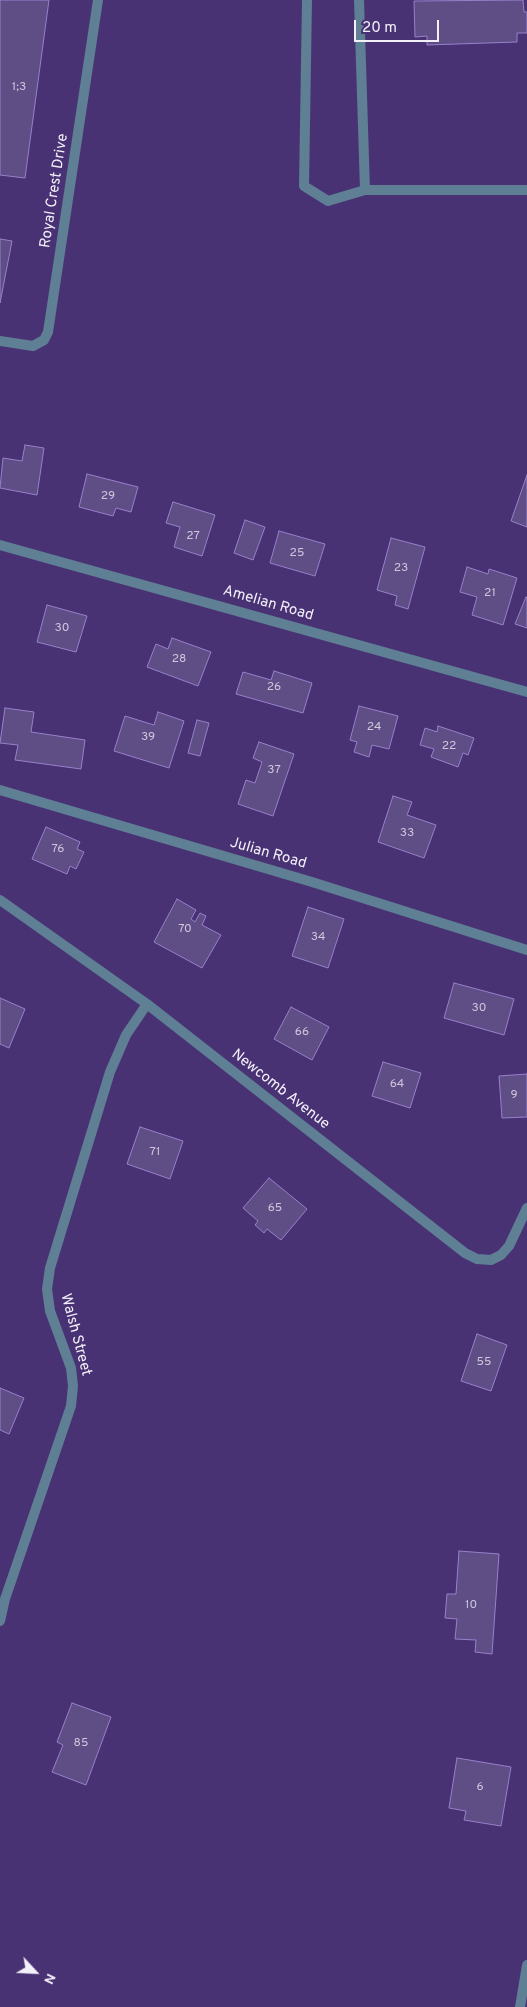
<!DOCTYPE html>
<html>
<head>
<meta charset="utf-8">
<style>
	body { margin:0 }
	#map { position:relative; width:527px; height:2007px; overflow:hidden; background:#493274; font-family:Overpass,sans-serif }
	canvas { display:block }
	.north { position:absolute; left:10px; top:1947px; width:50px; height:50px; -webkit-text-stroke:4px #493274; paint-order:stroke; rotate:115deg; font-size:14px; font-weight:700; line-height:20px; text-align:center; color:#f2f0f8 }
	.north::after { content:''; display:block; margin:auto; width:18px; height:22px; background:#f2f0f8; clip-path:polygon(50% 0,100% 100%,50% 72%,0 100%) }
	.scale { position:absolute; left:354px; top:20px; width:85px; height:22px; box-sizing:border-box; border:2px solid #f2f0f8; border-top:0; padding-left:6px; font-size:15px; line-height:18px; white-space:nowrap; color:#f2f0f8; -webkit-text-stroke:4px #493274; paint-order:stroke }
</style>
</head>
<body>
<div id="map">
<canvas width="527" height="2007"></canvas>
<div class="north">N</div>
<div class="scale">20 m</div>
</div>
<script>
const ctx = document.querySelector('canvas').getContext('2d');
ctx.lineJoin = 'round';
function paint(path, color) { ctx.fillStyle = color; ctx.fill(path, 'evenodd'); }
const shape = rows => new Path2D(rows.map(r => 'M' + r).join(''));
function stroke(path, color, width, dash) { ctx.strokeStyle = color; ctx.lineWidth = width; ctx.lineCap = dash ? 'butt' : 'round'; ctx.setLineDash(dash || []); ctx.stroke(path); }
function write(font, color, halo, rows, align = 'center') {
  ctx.font = font + ' Overpass,sans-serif'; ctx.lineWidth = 4.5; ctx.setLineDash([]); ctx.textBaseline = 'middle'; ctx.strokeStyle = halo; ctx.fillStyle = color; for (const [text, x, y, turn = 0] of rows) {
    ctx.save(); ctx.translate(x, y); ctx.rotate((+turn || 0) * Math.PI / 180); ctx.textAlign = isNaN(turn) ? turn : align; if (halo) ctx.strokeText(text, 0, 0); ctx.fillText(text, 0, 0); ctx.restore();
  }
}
const building = shape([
	[0,0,49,0,25,178,0,175,0,0],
	[523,0,524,12,527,12,527,33,517,33,517,42,427,45,427,36,415,37,414,1,523,0],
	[0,239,12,241,0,303,0,239],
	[25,445,44,448,37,495,0,488,3,458,22,461,25,445],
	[87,474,138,487,131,512,116,508,113,516,79,507,87,474],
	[527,475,527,527,511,521,527,475],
	[173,502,215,515,202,556,174,547,180,527,166,523,173,502],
	[245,520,265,527,253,560,234,553,245,520],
	[279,531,325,544,315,576,270,563,279,531],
	[391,538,425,547,408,609,395,605,397,596,377,590,391,538],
	[467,567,488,574,489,569,517,578,503,625,472,615,477,597,460,592,467,567],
	[526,597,527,598,527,628,515,624,526,597],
	[47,605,87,616,76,652,37,642,47,605],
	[172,638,211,652,198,686,147,667,156,644,168,649,172,638],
	[274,671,312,683,303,713,236,694,243,672,271,680,274,671],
	[359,706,398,716,389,749,372,745,369,757,354,752,357,742,350,740,359,706],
	[5,708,34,712,31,732,85,740,81,769,15,760,18,745,0,743,5,708],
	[158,712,184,721,169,768,114,751,125,716,154,725,158,712],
	[197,720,209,723,200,756,188,753,197,720],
	[438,726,474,738,468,755,463,753,458,767,431,757,434,749,420,745,425,728,437,732,438,726],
	[259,742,294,754,273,816,238,804,246,780,255,783,262,762,253,758,259,742],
	[393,796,412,802,407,815,436,825,424,858,378,842,393,796],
	[46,827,80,842,77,849,84,852,76,869,70,866,67,874,32,859,46,827],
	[177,899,196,910,191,919,195,922,200,913,206,916,202,925,221,935,202,968,154,942,177,899],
	[308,907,344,919,328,968,292,956,308,907],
	[454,983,514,999,504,1035,444,1018,454,983],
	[0,998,25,1009,9,1048,0,1044,0,998],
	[291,1007,329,1027,312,1060,274,1039,291,1007],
	[383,1062,421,1073,410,1108,372,1096,383,1062],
	[527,1074,527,1117,502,1118,499,1076,527,1074],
	[140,1127,183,1141,170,1179,127,1164,140,1127],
	[269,1178,307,1209,281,1240,267,1229,264,1233,255,1225,258,1221,243,1208,269,1178],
	[477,1334,507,1345,491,1391,461,1381,477,1334],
	[0,1388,24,1398,9,1434,0,1430,0,1388],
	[459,1551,499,1554,492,1654,475,1652,476,1640,455,1639,457,1619,445,1618,447,1594,456,1594,459,1551],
	[72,1703,111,1717,86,1785,52,1772,63,1745,57,1742,72,1703],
	[457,1758,511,1767,501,1826,464,1820,466,1811,449,1808,457,1758]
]);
paint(building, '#5f4d86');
stroke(building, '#9781cb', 1);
stroke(shape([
	[307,0,304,186,328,201,365,190],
	[359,0,365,190,527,190]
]), '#5e7f94', 10);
stroke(shape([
	[0,341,33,346,44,340,48,332,98,0],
	[0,545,527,692],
	[0,790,312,882,527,950],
	[0,900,147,1004,465,1253,477,1259,491,1260,501,1255,509,1246,527,1208],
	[0,1621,5,1599,71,1406,73,1386,71,1368,50,1311,47,1289,50,1268,110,1072,126,1035,147,1004],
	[520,2007,527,1965]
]), '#5e7f94', 10);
write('12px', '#cdc7dc', null, [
	["1;3",19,88],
	["29",108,497],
	["27",193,537],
	["25",297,554],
	["23",401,569],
	["21",490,594],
	["30",62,629],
	["28",179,660],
	["26",274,688],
	["24",374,728],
	["39",148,738],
	["22",449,747],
	["37",274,771],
	["33",407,834],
	["76",58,850],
	["70",185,930],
	["34",318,938],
	["30",479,1009],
	["66",302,1033],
	["64",397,1085],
	["9",514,1096],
	["71",155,1153],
	["65",275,1209],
	["55",484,1363],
	["10",471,1606],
	["85",81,1744],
	["6",480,1788]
]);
write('15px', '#f2f0f8', '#493274', [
	["Royal Crest Drive",55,191,-81],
	["Amelian Road",268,604,16],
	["Julian Road",268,854,16],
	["Newcomb Avenue",280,1090,38],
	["Walsh Street",75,1335,75]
]);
</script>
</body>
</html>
